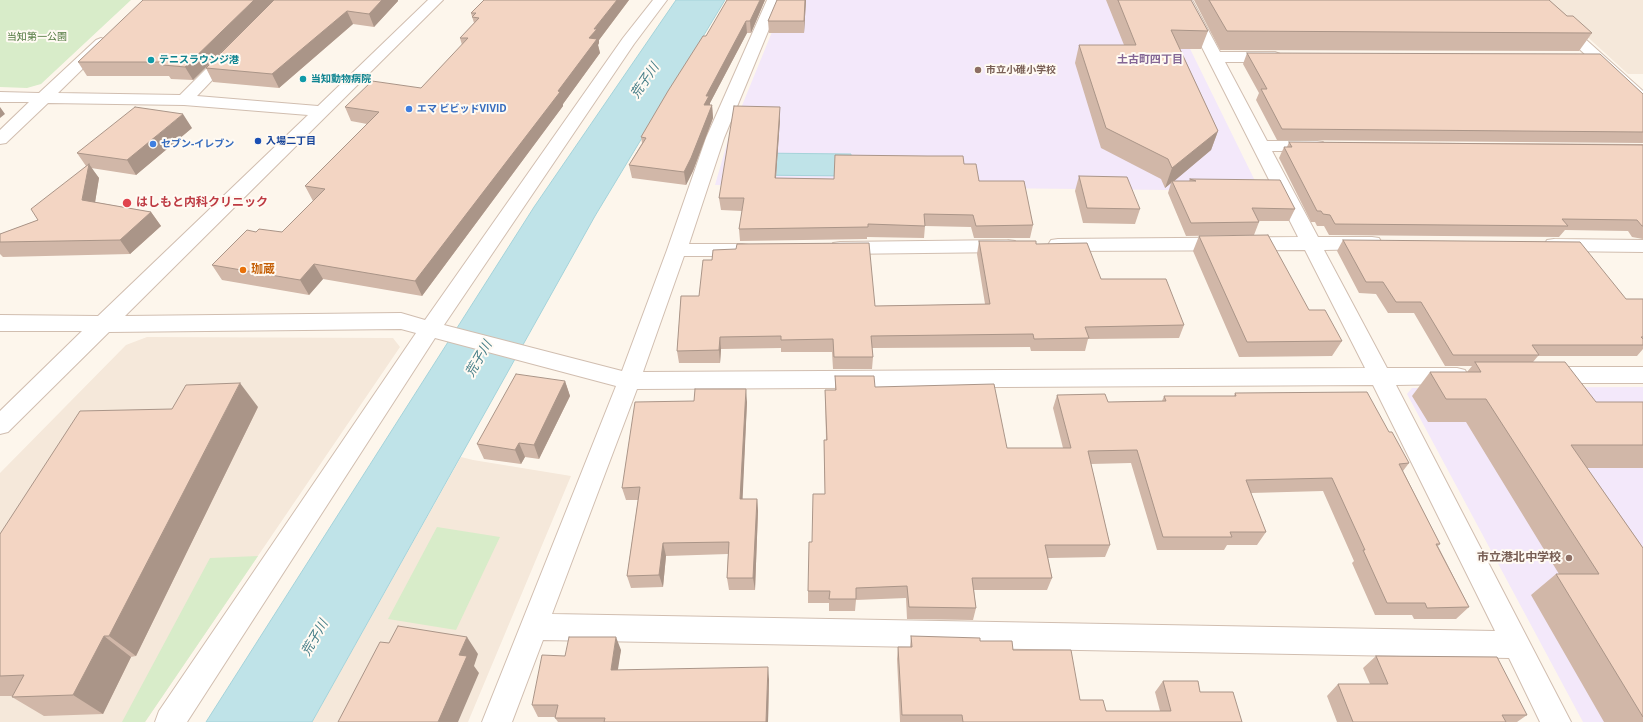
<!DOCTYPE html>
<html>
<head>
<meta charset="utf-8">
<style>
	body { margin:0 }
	canvas { display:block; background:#fdf6ec }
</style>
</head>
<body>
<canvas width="1643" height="722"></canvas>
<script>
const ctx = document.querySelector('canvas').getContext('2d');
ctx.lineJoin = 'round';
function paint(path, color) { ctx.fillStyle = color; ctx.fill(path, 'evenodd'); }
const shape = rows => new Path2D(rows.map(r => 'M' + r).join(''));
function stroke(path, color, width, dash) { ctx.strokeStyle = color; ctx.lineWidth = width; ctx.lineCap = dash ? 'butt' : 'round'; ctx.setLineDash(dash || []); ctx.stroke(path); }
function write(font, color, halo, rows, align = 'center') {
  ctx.font = font + ' "Open Sans","Noto Sans JP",sans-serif'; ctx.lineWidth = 4; ctx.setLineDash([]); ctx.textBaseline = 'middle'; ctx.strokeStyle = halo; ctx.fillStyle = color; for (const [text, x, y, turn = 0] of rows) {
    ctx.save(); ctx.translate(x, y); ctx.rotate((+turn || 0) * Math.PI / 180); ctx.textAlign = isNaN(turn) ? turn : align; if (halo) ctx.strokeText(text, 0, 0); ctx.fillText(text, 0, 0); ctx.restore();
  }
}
paint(shape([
	[1547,0,1643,0,1643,74,1628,74],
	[147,337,393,338,400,347,145,722,0,722,0,473,126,345],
	[461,457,473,460,571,476,468,722,312,722]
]), '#f5e8da');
paint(shape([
	[785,0,1166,0,1260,191,715,185,728,140],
	[1643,387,1643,722,1583,722,1407,394,1412,388]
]), '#f3e8fa');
paint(shape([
	[0,0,131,0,41,84,27,88,0,87],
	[437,527,500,537,456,630,388,619],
	[258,556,145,722,122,722,210,558]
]), '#d8ecc9');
const water = shape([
	[676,0,725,0,595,216,312,722,206,722,534,207,676,0],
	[753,153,851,154,851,176,751,175,753,153]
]);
paint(water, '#bfe3e8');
stroke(water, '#a5d3da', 1);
const minor = shape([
	[428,0,443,0,125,316,401,313,425,320,623,38,653,0,667,0,634,44,444,325,622,371,667,250,706,138,767,0,781,0,724,138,689,244,742,244,749,245,752,250,749,255,742,256,684,256,643,372,1365,368,1305,250,1058,251,1051,250,1048,245,1051,240,1058,239,1298,237,1178,0,1192,0,1220,52,1275,52,1280,54,1283,57,1280,60,1275,62,1225,62,1267,141,1317,141,1323,142,1326,146,1323,150,1317,151,1272,151,1318,237,1372,237,1379,238,1382,243,1379,248,1372,249,1324,250,1387,368,1457,368,1465,370,1468,376,1465,382,1457,384,1396,385,1571,722,1540,722,1509,658,543,640,512,722,482,722,616,386,435,338,187,722,155,722,159,711,416,333,401,329,109,332,8,432,0,434,0,411,82,331,0,331,0,315,98,316,308,115,184,105,48,103,6,143,0,144,0,130,29,102,0,102,0,92,39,93,96,40,101,38,106,40,109,43,106,46,58,93,180,95,225,50,230,48,235,50,238,53,197,96,318,106,428,0],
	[1373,385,1495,631,552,614,637,389,1373,385],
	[1527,0,1542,0,1643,91,1643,105,1637,103,1527,0],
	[1554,239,1643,240,1643,252,1554,251,1547,250,1544,245,1547,240,1554,239],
	[1008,240,1015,241,1018,246,1015,251,1008,252,840,254,833,253,830,248,833,243,840,242,1008,240],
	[1545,367,1643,367,1643,383,1545,383,1537,381,1534,375,1537,369,1545,367]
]);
stroke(minor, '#d1beb0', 2);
paint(minor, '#fff');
paint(shape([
	[274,0,398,0,398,1,374,27,353,24,279,88,213,82,206,68],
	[274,0,193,80,171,79,169,76,87,76,78,62],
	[484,0,629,0,599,40,599,43,598,45,600,53,563,104,563,106,422,296,323,279,309,295,222,280,212,265,256,232,282,232,313,201,305,186,367,124,351,121,345,107,421,88,462,45,460,38,474,23,471,13],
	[765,0,751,33,747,33,710,103,710,105,712,105,713,118,693,171,686,185,632,178,629,165,642,143,641,137,706,36],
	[806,0,804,33,769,33,768,21],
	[1106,0,1191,0,1208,31,1201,49,1180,49,1218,131,1211,150,1174,181,1189,181,1190,179,1295,209,1289,221,1259,221,1259,222,1254,235,1186,236,1168,193,1171,183,1165,188,1161,179,1101,148,1075,63,1079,45,1124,45],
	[1194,0,1549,0,1567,16,1592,33,1579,51,1220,50],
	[1247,53,1643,94,1643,143,1277,140,1256,100,1259,93,1243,64],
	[780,119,776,178,834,179,964,164,979,181,1033,225,1030,238,974,238,971,227,925,226,924,238,867,237,867,239,740,241,739,229,742,211,721,210,719,198],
	[192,128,136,175,91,168,99,178,95,202,151,212,161,226,130,254,3,257,0,254,0,234,38,220,86,166,77,153],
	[1289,142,1643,144,1643,239,1632,237,1628,231,1565,230,1559,237,1329,235,1324,226,1317,226,1315,222,1311,222,1279,158,1284,147,1287,147],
	[1079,176,1140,209,1135,224,1083,223,1075,191],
	[1199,236,1309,310,1342,341,1332,356,1239,357,1193,251],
	[1343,240,1626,299,1643,299,1643,349,1637,356,1538,356,1533,362,1596,402,1643,402,1643,468,1587,468,1643,548,1643,722,1604,722,1531,595,1556,574,1559,574,1466,422,1428,422,1412,396,1430,372,1467,372,1472,366,1445,366,1414,313,1388,313,1376,294,1359,293,1337,251],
	[979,241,1036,244,1184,325,1179,338,1088,339,1085,351,1031,351,1030,347,872,348,873,357,872,369,833,369,832,352,781,352,781,348,721,349,720,363,679,363,677,351,681,296,875,306,985,304,977,254],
	[835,376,875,387,1007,448,1063,448,1053,408,1057,395,1108,402,1162,401,1164,396,1234,396,1235,393,1389,432,1409,463,1403,471,1440,544,1438,546,1469,607,1456,619,1414,619,1412,615,1375,615,1352,563,1354,561,1323,491,1251,493,1266,532,1257,545,1227,545,1224,550,1157,550,1131,463,1091,464,1110,545,1105,557,1048,558,1052,578,1047,590,974,590,976,608,973,620,907,619,906,598,856,600,855,611,829,611,829,603,808,603,808,591,812,542,825,494,824,440,826,440,825,390,835,390],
	[565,381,570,396,539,459,525,457,521,464,484,459,477,444],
	[694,401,747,402,742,499,757,499,758,511,755,590,729,590,727,578,728,554,666,556,663,587,631,588,627,576,638,500,626,500,622,488],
	[258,407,136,656,131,657,103,714,44,716,12,697,13,696,0,696,0,676],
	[911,636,980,641,1013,650,1080,700,1106,711,1160,711,1155,692,1163,681,1200,692,1242,722,900,722,897,659,898,647,910,647],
	[621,650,617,670,769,679,768,722,558,722,555,718,556,717,538,717,532,705,565,656],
	[1376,656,1527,715,1517,722,1337,722,1327,696,1338,684,1370,684,1363,668]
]), '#d1b7a8');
paint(shape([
	[254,0,274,0,193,80,185,67],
	[382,0,398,0,398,1,374,27,369,14],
	[617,0,629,0,599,40,599,43,598,45,600,53,563,104,563,106,422,296,415,281,558,91,589,38,594,29],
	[760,0,765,0,751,33,750,21],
	[805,0,806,0,804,33,804,21],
	[347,11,353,24,279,88,272,74],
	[746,21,747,33,710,103,710,108,704,105,706,96],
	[712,105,713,118,693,171,686,185,684,172],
	[0,107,5,114,0,118],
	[780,107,780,119,775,190,775,178],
	[183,114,192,128,136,175,127,160],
	[1218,131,1211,150,1173,182,1172,181,1171,183,1165,188,1172,168],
	[89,164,99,178,93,215,82,200],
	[151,212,161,226,130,254,120,240],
	[314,264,323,279,309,295,300,280],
	[720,337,721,349,720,363,719,350],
	[565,381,570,396,539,459,534,445],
	[240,383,258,407,136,656,109,636],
	[746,389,747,402,742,512,740,499],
	[519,443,525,457,521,464,515,450],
	[757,499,758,511,755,590,753,578],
	[663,543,666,556,663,587,659,575],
	[104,636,131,657,103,714,73,695],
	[467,637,478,654,474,666,479,673,458,722,438,722,459,655],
	[616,637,621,650,616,682,611,670],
	[768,667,769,679,768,722,766,722]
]), '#aa9588');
const building = shape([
	[143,0,254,0,185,67,163,65,166,62,78,62,143,0],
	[274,0,382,0,369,14,347,11,272,74,206,68,274,0],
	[484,0,617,0,594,29,597,29,589,38,597,39,558,91,560,92,415,281,314,264,300,280,212,265,247,230,256,232,259,229,282,232,325,189,305,186,379,112,345,107,372,81,421,88,468,38,460,38,479,18,472,17,476,13,471,13,484,0],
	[727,0,760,0,750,21,746,21,706,96,709,96,704,105,712,105,691,158,684,172,629,165,646,138,641,137,668,91,703,36,706,36,727,0],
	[777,0,805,0,804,21,768,21,777,0],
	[1118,0,1191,0,1208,31,1171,30,1218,131,1172,168,1168,159,1106,128,1079,45,1136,45,1118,0],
	[1209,0,1549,0,1567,16,1573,16,1592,33,1227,31,1209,0],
	[1247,53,1600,54,1643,94,1643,132,1282,129,1261,89,1267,89,1247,53],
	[734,106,780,107,775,178,834,179,835,155,927,156,963,156,964,164,976,164,979,181,1024,181,1033,225,976,226,973,215,924,214,925,226,868,224,868,227,739,229,744,198,719,198,734,106],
	[135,107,183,114,127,160,77,153,135,107],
	[1289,142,1643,145,1643,226,1642,226,1637,220,1562,219,1568,226,1335,224,1330,215,1323,214,1321,211,1317,211,1284,147,1292,147,1289,142],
	[89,164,82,200,151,212,120,240,0,242,0,234,38,220,31,209,89,164],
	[1079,176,1127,177,1140,209,1087,208,1079,176],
	[1190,179,1280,180,1295,209,1252,208,1259,222,1191,223,1172,181,1196,181,1190,179],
	[1268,235,1309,310,1325,310,1342,341,1247,342,1199,236,1268,235],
	[1343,240,1580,242,1626,299,1643,299,1643,337,1641,337,1643,339,1643,345,1532,345,1539,355,1453,355,1421,302,1396,302,1383,282,1366,282,1343,240],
	[979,241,1036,241,1036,244,1087,243,1101,279,1166,279,1184,325,1085,327,1089,338,1034,339,1033,334,871,336,873,357,834,357,833,339,781,340,781,336,720,337,719,350,677,351,681,296,699,296,703,260,712,260,713,250,736,249,737,244,869,243,875,306,990,304,979,241],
	[1475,362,1565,362,1596,402,1643,402,1643,445,1571,445,1643,548,1643,717,1556,574,1599,574,1486,399,1446,399,1430,372,1481,372,1475,362],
	[516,374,565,381,534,445,519,443,515,450,477,444,516,374],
	[835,376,874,376,875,387,994,384,1007,448,1071,448,1057,395,1105,394,1108,402,1166,401,1164,396,1236,396,1235,393,1367,392,1389,432,1392,432,1409,463,1399,464,1440,544,1436,544,1469,607,1427,608,1425,603,1387,603,1363,550,1365,550,1332,478,1246,480,1266,532,1230,532,1232,537,1163,537,1137,450,1088,451,1110,545,1045,545,1052,578,972,578,976,608,909,607,907,586,856,588,856,599,829,599,830,591,808,591,809,542,812,542,813,494,825,494,824,440,827,440,825,390,836,390,835,376],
	[240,383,109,636,104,636,73,695,12,697,24,675,0,676,0,534,80,411,172,409,186,385,240,383],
	[695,389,746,389,740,499,757,499,753,578,727,578,729,542,663,543,659,575,627,576,640,487,622,488,635,402,694,401,695,389],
	[398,626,467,637,459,655,467,656,438,722,338,722,380,642,389,643,398,626],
	[911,636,980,638,980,641,1012,641,1013,650,1071,650,1080,700,1103,700,1106,711,1171,711,1163,681,1198,681,1200,692,1233,692,1242,722,963,722,962,715,902,715,898,647,912,647,911,636],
	[569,637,616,637,611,670,768,667,766,722,604,722,605,718,555,718,558,705,532,705,542,655,565,656,569,637],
	[1376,656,1497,657,1527,715,1502,715,1506,722,1353,722,1338,684,1388,684,1376,656]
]);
paint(building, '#f3d5c3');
stroke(building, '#aa9588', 1);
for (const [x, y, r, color] of [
	[151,60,4,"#0f9aa8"],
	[978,70,4,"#8d6e63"],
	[303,79,4,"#0f9aa8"],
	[409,109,4,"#3f7fe0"],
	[258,141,4,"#1a4fb4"],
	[153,144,4,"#3f7fe0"],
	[127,203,5,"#e0444e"],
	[243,270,4,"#e8710a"],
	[1569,558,4,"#8d6e63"]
]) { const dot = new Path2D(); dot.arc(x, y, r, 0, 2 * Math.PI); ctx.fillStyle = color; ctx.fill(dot); stroke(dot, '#fffaf3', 1.5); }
write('10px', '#537a41', '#fffaf3', [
	["当知第一公園",37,37]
]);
write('bold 10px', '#0d838f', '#fffaf3', [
	["テニスラウンジ港",159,60],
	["当知動物病院",311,79]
], 'left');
write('bold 10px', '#785e54', '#fffaf3', [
	["市立小碓小学校",986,70]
], 'left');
write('bold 10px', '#366cbe', '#fffaf3', [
	["エマ ビビッドVIVID",417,109],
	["セブン-イレブン",161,144]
], 'left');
write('bold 10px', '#164399', '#fffaf3', [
	["入場二丁目",266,141]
], 'left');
write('bold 11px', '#846695', '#fffaf3', [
	["土古町四丁目",1150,60]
]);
write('bold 12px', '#be3a42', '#fffaf3', [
	["はしもと内科クリニック",136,203]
], 'left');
write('bold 12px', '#c56008', '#fffaf3', [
	["珈蔵",251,270]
], 'left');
write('bold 12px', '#785e54', '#fffaf3', [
	["市立港北中学校",1561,558]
], 'right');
write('italic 13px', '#437c86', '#fffaf3', [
	["荒子川",645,81,-56],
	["荒子川",479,359,-60],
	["荒子川",315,638,-60]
]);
</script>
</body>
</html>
